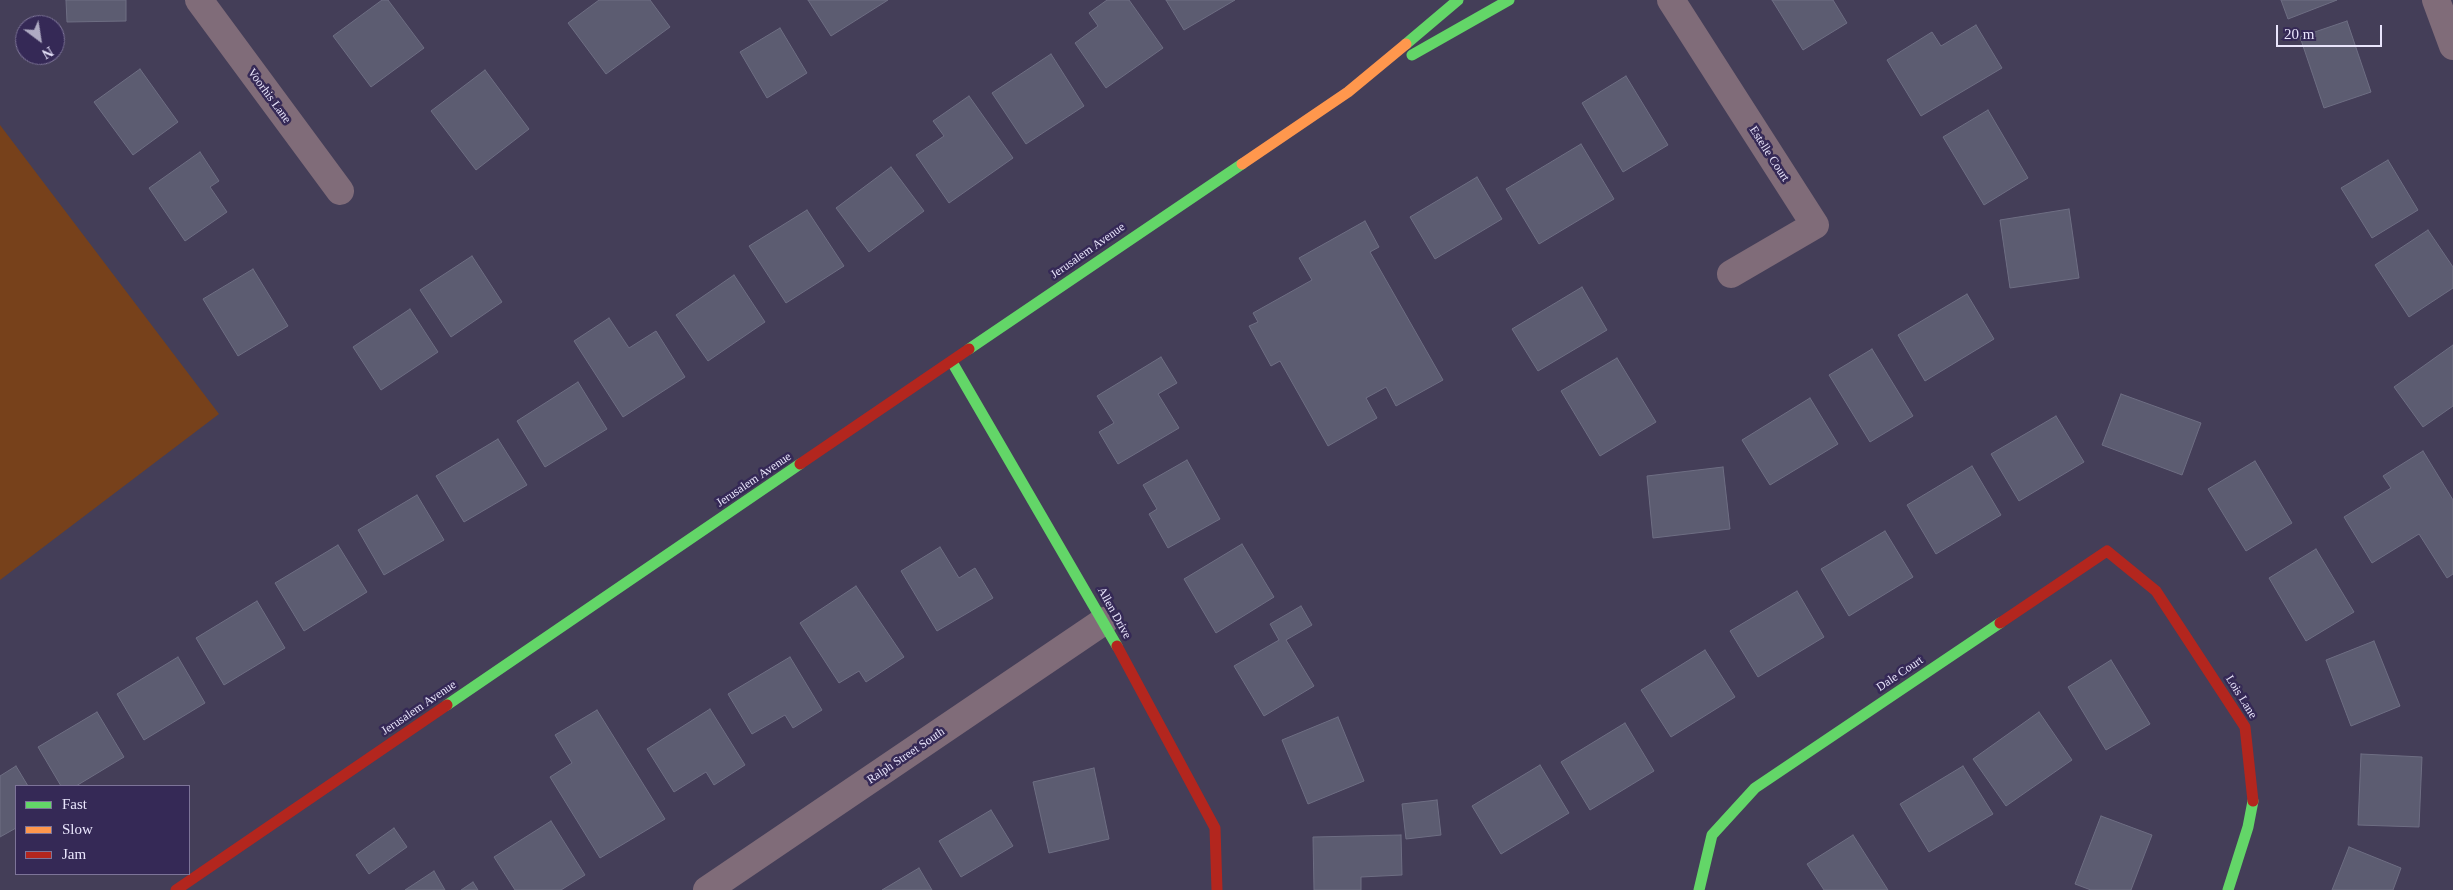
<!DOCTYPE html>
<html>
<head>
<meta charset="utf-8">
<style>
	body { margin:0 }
	#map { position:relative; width:2453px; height:890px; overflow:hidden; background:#443e58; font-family:"Times New Roman",serif }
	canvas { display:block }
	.legend { position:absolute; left:15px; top:785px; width:175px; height:90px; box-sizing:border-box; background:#352956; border:1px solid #7d7498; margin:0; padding:6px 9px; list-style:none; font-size:15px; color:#e9e5fc }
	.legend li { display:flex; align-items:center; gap:10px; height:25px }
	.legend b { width:25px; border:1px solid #7d7498 }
	.north { position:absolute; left:15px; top:15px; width:50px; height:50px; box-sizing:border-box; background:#352956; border:1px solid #7d7498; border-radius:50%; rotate:149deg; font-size:14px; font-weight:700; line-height:20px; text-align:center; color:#e9e5fc }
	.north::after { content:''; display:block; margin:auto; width:18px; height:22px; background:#afabc3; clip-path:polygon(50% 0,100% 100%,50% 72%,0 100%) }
	.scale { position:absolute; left:2276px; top:25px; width:106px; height:22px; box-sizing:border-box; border:2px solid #e9e5fc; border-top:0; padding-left:6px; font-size:15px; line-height:18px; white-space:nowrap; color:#e9e5fc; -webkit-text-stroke:4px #352956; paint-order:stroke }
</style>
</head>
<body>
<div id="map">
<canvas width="2453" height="890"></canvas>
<ul class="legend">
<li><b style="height:6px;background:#63d668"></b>Fast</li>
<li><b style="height:6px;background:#ff974d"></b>Slow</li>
<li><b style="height:6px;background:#b3261e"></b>Jam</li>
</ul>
<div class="north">N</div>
<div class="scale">20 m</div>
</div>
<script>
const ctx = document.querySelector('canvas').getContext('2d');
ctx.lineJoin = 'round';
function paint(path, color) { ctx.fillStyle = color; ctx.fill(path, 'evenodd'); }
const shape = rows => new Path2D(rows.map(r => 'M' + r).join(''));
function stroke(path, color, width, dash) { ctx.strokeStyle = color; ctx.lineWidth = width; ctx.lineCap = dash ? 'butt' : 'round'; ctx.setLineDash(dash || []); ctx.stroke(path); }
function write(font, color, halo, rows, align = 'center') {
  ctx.font = font + ' "Times New Roman",serif'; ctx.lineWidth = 5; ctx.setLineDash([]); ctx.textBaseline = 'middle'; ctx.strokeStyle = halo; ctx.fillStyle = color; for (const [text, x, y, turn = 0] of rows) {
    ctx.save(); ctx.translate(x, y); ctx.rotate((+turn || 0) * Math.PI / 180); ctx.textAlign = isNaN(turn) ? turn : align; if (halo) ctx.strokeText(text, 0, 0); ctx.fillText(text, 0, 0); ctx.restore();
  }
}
paint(shape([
	[0,125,219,414,0,580]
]), '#77411b');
const building = shape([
	[66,0,126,0,126,21,67,22,66,0],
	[382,0,388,0,424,48,371,87,333,36,382,0],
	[599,0,650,0,670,27,606,74,568,23,599,0],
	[808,0,888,0,831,36,808,0],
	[1107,0,1129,0,1163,48,1106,88,1075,43,1098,26,1089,13,1107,0],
	[1166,0,1235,0,1184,30,1166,0],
	[1772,0,1833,0,1847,23,1803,50,1772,0],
	[2281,0,2337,0,2288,19,2281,0],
	[2347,21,2371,92,2324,108,2300,37,2347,21],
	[1976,25,2002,68,1921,116,1887,60,1932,32,1941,46,1976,25],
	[780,28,807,73,767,98,740,52,780,28],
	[1051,54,1084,106,1026,144,992,93,1051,54],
	[140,69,178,122,133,155,94,102,140,69],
	[485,70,529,129,476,170,431,111,485,70],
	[1626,76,1668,145,1623,172,1582,103,1626,76],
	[969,96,1013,158,949,203,916,155,944,136,933,121,969,96],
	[1988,110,2028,178,1984,205,1943,137,1988,110],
	[1581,144,1614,199,1539,244,1506,189,1581,144],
	[200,152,219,181,210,187,227,212,185,241,149,188,200,152],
	[2388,160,2418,210,2372,238,2341,188,2388,160],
	[891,167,924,211,869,252,836,208,891,167],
	[1477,177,1502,219,1435,259,1410,217,1477,177],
	[2069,209,2079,278,2010,288,2000,220,2069,209],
	[807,210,844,266,786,303,749,246,807,210],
	[1365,221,1379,247,1370,252,1443,380,1396,406,1386,387,1366,398,1377,418,1328,446,1280,361,1271,366,1249,326,1258,322,1253,313,1312,280,1299,258,1365,221],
	[2428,230,2453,267,2453,288,2409,317,2375,265,2428,230],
	[472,256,502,302,451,337,420,290,472,256],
	[253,269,288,326,238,356,203,299,253,269],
	[734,275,765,322,708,361,676,315,734,275],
	[1582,287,1607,330,1538,371,1512,329,1582,287],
	[1967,294,1994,339,1925,381,1898,335,1967,294],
	[410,309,438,352,381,390,353,347,410,309],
	[609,318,629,348,656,331,685,377,623,417,574,341,609,318],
	[2453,345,2453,406,2423,427,2394,387,2453,345],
	[1872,349,1913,416,1870,442,1829,375,1872,349],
	[1161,357,1177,383,1158,394,1179,428,1118,464,1099,432,1114,423,1097,396,1161,357],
	[1617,358,1656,422,1600,456,1561,391,1617,358],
	[578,382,607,429,545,467,517,421,578,382],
	[2121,394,2201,423,2182,475,2102,445,2121,394],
	[1810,398,1838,444,1770,485,1742,440,1810,398],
	[2056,416,2084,462,2019,501,1991,454,2056,416],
	[498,439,527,485,464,522,436,476,498,439],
	[2423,451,2453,500,2453,574,2447,578,2419,534,2372,563,2344,517,2391,488,2383,476,2423,451],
	[1187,460,1220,519,1168,548,1149,514,1157,509,1143,485,1187,460],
	[2255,461,2292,523,2246,551,2208,489,2255,461],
	[1972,466,2001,515,1936,554,1907,505,1972,466],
	[1723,467,1730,529,1653,538,1647,476,1723,467],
	[417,495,444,540,384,575,358,530,417,495],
	[1885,531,1913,577,1849,616,1821,569,1885,531],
	[1242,544,1274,597,1216,633,1184,579,1242,544],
	[338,545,367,592,304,631,275,583,338,545],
	[940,547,959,578,975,568,993,598,937,631,901,571,940,547],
	[2316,549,2354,612,2306,641,2269,578,2316,549],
	[856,586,904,657,866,682,859,671,839,683,800,623,856,586],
	[1797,591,1824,637,1758,677,1730,631,1797,591],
	[257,601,285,648,224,685,196,638,257,601],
	[1301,606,1312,625,1286,640,1314,686,1264,716,1234,666,1279,640,1270,624,1301,606],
	[2374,641,2400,706,2351,726,2326,660,2374,641],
	[1705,650,1735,697,1671,737,1641,690,1705,650],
	[178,657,205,703,144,740,117,694,178,657],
	[790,657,822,710,793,728,785,715,752,734,728,694,790,657],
	[2111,660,2150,724,2106,750,2068,687,2111,660],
	[710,709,745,765,714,785,706,772,674,792,647,749,710,709],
	[597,710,665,819,600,858,550,777,572,763,555,735,597,710],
	[97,712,124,757,76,786,61,786,38,747,97,712],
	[2039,712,2072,760,2006,806,1973,759,2039,712],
	[1338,717,1364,781,1308,804,1282,740,1338,717],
	[1625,723,1654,771,1590,810,1561,762,1625,723],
	[2361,754,2422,757,2419,827,2358,825,2361,754],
	[1540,765,1569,813,1501,854,1472,806,1540,765],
	[16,766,28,786,16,786,16,828,0,837,0,776,16,766],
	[1963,766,1993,814,1929,852,1900,804,1963,766],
	[1094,768,1109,839,1049,853,1033,782,1094,768],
	[1437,800,1441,835,1406,839,1402,804,1437,800],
	[991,810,1013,846,961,877,939,841,991,810],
	[2101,816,2152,835,2131,890,2091,890,2075,884,2101,816],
	[551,821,585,875,561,890,515,890,494,857,551,821],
	[394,828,407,847,369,874,356,855,394,828],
	[1401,835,1402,875,1361,877,1361,890,1314,890,1313,837,1401,835],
	[1853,835,1888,890,1824,890,1807,864,1853,835],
	[2349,847,2401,868,2393,890,2332,890,2349,847],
	[919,868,932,890,882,890,919,868],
	[434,871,445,890,405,890,434,871],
	[473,882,478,890,461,890,473,882]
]);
paint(building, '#5c5c71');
stroke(building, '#6e6e83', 1);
stroke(shape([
	[199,0,340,191],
	[1671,0,1815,225,1731,274],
	[2436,0,2453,46],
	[707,890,1104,621]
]), '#806c79', 28);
stroke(shape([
	[1406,44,1458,0],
	[1412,55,1509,0],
	[969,349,1242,164],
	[952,362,1117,646],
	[447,705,800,464],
	[1699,890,1712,835,1755,788,2000,623],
	[2228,890,2248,827,2253,801]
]), '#63d668', 11);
stroke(shape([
	[1242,164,1348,92,1406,44]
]), '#ff974d', 11);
stroke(shape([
	[800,464,969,349],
	[2000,623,2107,551,2156,591,2245,727,2253,801],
	[1117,646,1215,828,1217,890],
	[176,890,447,705]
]), '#b3261e', 11);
write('12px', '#e9e5fc', '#352956', [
	["Voorhis Lane",269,96,54],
	["Estelle Court",1769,154,57],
	["Jerusalem Avenue",1088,251,-35],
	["Jerusalem Avenue",754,480,-34],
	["Allen Drive",1114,613,61],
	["Dale Court",1900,674,-34],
	["Lois Lane",2241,697,58],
	["Jerusalem Avenue",419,708,-34],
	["Ralph Street South",906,756,-34]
]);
</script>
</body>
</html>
